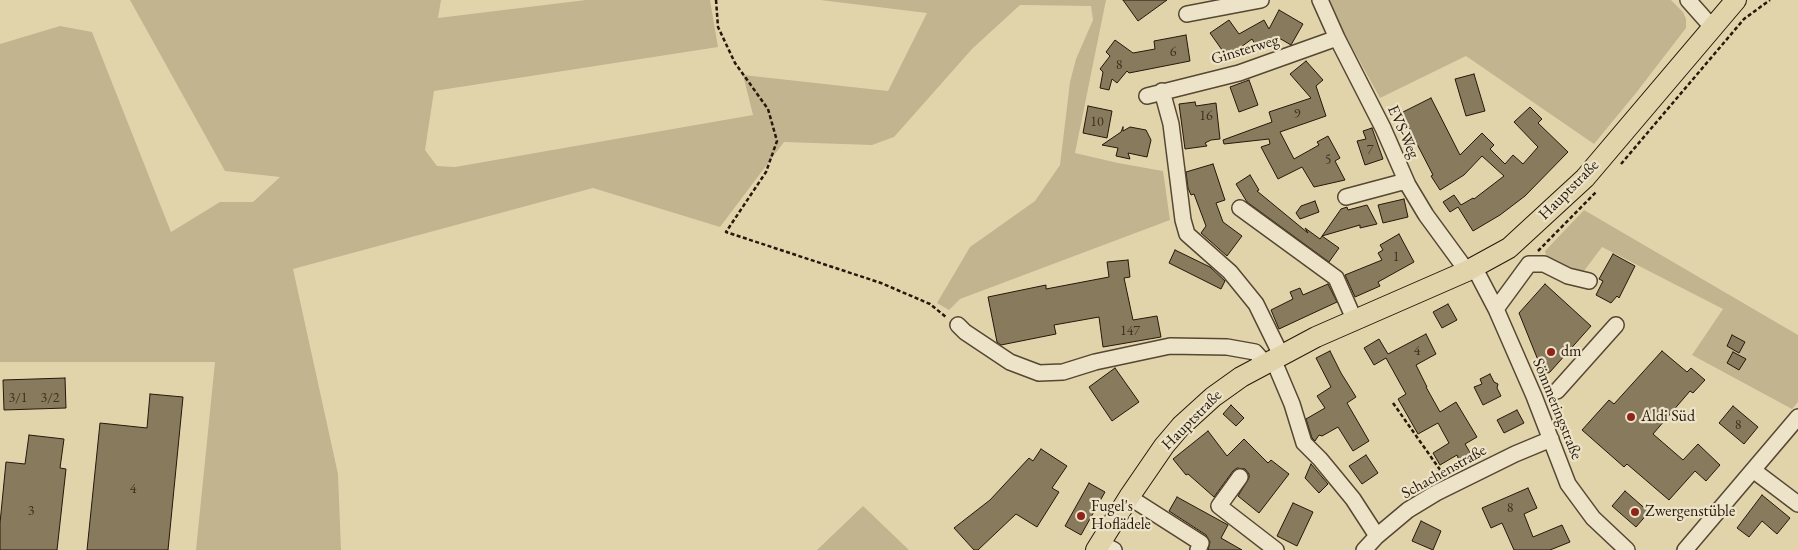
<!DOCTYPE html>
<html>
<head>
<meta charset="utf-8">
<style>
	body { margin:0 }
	canvas { display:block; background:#e2d4aa }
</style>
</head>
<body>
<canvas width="1798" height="550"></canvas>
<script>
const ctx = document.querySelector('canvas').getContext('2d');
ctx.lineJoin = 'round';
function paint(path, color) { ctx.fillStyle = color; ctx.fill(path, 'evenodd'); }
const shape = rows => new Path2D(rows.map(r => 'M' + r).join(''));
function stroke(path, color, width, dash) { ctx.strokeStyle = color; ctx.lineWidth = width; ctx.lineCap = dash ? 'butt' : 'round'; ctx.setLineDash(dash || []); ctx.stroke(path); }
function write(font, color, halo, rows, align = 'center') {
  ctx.font = font + ' "EB Garamond",serif'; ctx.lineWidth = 4.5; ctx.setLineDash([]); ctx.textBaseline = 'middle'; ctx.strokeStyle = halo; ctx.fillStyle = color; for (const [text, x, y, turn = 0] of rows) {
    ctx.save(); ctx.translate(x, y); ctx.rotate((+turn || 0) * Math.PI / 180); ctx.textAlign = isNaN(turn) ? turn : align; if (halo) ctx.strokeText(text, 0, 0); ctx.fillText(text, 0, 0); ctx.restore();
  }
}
paint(shape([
	[130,0,441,0,438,18,586,0,710,0,718,47,434,91,425,150,437,166,455,167,753,115,743,75,888,91,927,13,820,0,1106,0,1075,153,1118,163,1163,171,1170,220,960,299,949,310,937,303,970,247,1035,201,1060,165,1070,82,1076,59,1093,20,1091,6,1020,5,972,49,894,137,872,145,784,142,720,227,593,188,293,269,338,474,341,550,196,550,215,362,0,362,0,44,60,26,92,32,171,232,220,202,253,202,280,177,225,171],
	[1326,0,1671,0,1683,12,1686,19,1686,28,1636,93,1594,144,1466,56,1380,98],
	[1584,210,1798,335,1798,402,1792,409,1692,355,1723,309,1602,247,1584,271,1571,274,1548,261,1545,251],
	[863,506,909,550,817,550]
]), '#c2b48f');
const building = shape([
	[1123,0,1167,0,1138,21,1123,0],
	[1279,10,1303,24,1291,45,1279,38,1257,50,1258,49,1252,39,1227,57,1210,33,1229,20,1239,34,1264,20,1269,29,1279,10],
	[1186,35,1190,61,1129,73,1127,71,1117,83,1112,79,1109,90,1100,88,1103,72,1100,69,1110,56,1106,52,1115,40,1133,53,1155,49,1154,41,1186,35],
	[1306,61,1323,80,1316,86,1326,116,1280,132,1294,159,1319,145,1317,142,1328,136,1340,158,1335,161,1345,180,1314,187,1302,167,1278,179,1261,147,1270,144,1269,139,1224,144,1223,140,1272,122,1269,112,1311,98,1290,74,1306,61],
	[1474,74,1485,111,1466,116,1455,79,1474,74],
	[1249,80,1258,105,1239,112,1230,87,1249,80],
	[1431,98,1460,155,1482,133,1494,145,1490,149,1505,164,1513,155,1523,164,1538,147,1514,122,1530,107,1542,119,1538,123,1568,152,1525,196,1500,215,1473,231,1458,207,1450,212,1443,202,1454,195,1461,205,1473,198,1474,199,1504,176,1482,156,1464,175,1440,190,1431,176,1433,175,1401,113,1431,98],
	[1195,102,1196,106,1216,103,1220,139,1211,140,1205,143,1207,146,1185,149,1179,104,1195,102],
	[1088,106,1112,111,1107,138,1083,133,1088,106],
	[1123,127,1123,131,1130,127,1146,130,1151,140,1147,157,1128,153,1130,159,1116,156,1118,148,1102,145,1121,132,1123,127],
	[1372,128,1383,159,1365,165,1357,141,1366,139,1363,131,1372,128],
	[1213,164,1225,200,1216,203,1223,222,1242,236,1227,256,1201,233,1206,226,1194,194,1191,195,1188,188,1186,172,1213,164],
	[1250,175,1259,190,1257,191,1308,233,1305,228,1320,239,1341,209,1347,207,1348,210,1367,205,1377,224,1360,228,1360,225,1322,236,1339,248,1329,262,1247,202,1236,184,1250,175],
	[1404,199,1408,217,1383,223,1378,205,1404,199],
	[1315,201,1319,212,1300,219,1296,213,1301,206,1315,201],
	[1399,234,1414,262,1378,282,1380,286,1355,297,1345,275,1382,260,1378,253,1383,250,1380,245,1399,234],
	[1175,250,1210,267,1225,281,1221,289,1169,263,1175,250],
	[1613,254,1635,266,1619,298,1617,296,1611,303,1596,295,1603,281,1599,279,1613,254],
	[1128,260,1130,277,1124,278,1133,320,1157,316,1161,337,1103,347,1099,317,1054,325,1056,334,1001,345,997,342,988,297,1046,285,1046,289,1109,277,1107,262,1128,260],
	[1328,284,1337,302,1279,329,1271,310,1293,299,1290,292,1300,288,1303,295,1328,284],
	[1545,284,1591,326,1550,372,1544,375,1519,313,1545,284],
	[1448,304,1457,320,1442,328,1433,312,1448,304],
	[1426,334,1436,354,1416,365,1427,387,1426,387,1440,412,1456,402,1477,437,1465,444,1471,454,1459,460,1457,455,1440,465,1433,453,1449,443,1438,423,1418,434,1398,399,1406,394,1386,358,1374,365,1364,348,1379,339,1388,354,1426,334],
	[1732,335,1745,342,1739,353,1727,346,1732,335],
	[1330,351,1341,373,1356,397,1347,403,1369,441,1353,451,1338,427,1322,436,1319,435,1315,441,1312,438,1306,419,1325,408,1317,396,1331,387,1316,358,1330,351],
	[1662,351,1687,372,1691,368,1705,380,1693,393,1690,391,1653,434,1683,460,1698,444,1720,465,1706,481,1695,471,1669,500,1627,464,1624,467,1582,430,1609,400,1614,404,1662,351],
	[1733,352,1746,359,1739,370,1727,363,1733,352],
	[1115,368,1139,402,1112,421,1089,387,1115,368],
	[1490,374,1494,382,1498,384,1497,388,1501,396,1483,405,1474,387,1482,384,1480,379,1490,374],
	[65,378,66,408,4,410,3,380,65,378],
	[150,394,183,397,168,550,87,550,100,423,147,428,150,394],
	[1231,405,1244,418,1236,426,1223,414,1231,405],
	[1733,406,1758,427,1744,444,1719,423,1733,406],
	[1517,410,1524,423,1504,433,1497,420,1517,410],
	[1208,431,1227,456,1244,439,1268,463,1271,460,1289,474,1259,513,1238,496,1249,478,1249,474,1245,469,1237,468,1233,471,1214,497,1188,474,1186,475,1173,459,1208,431],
	[29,435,64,439,60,468,66,469,57,550,0,550,0,523,6,462,25,464,29,435],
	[1041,449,1067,466,1052,488,1059,492,1037,527,1016,514,978,550,974,550,954,528,990,500,1029,458,1033,461,1041,449],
	[1366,455,1378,473,1362,484,1349,466,1366,455],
	[1311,464,1328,484,1319,493,1305,478,1311,464],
	[1089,483,1105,492,1081,535,1065,526,1089,483],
	[1528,488,1537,508,1524,514,1533,537,1562,525,1570,542,1550,550,1514,550,1502,523,1491,528,1482,508,1528,488],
	[1625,491,1649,512,1636,527,1612,506,1625,491],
	[1762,495,1790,518,1777,534,1762,521,1749,537,1737,528,1762,495],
	[1177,497,1228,525,1221,538,1242,550,1208,550,1210,542,1206,535,1169,511,1177,497],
	[1293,503,1313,512,1297,546,1277,536,1293,503],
	[1421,521,1441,531,1433,550,1412,541,1421,521]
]);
paint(building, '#887a5d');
stroke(building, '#26180a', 1);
const minor = shape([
	[1320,0,1337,38,1383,128,1408,185,1426,215,1467,271],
	[1688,0,1712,27],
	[1187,14,1261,0],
	[1162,91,1171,124,1183,220,1187,234,1230,272,1256,304,1281,355],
	[1147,96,1239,73,1337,38],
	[1346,197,1406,181],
	[1240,208,1336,278,1355,321],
	[1474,267,1496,309,1534,396,1568,484,1593,518,1627,550],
	[1496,309,1529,264,1544,264,1568,276,1589,281],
	[958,325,965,332,1010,362,1039,373,1063,372,1095,362,1170,346,1227,347,1255,352,1265,363],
	[1273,359,1292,404,1304,443,1320,459,1353,499,1377,536],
	[1557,391,1616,325],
	[1753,470,1798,504],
	[1240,477,1219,506,1276,550],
	[1129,497,1201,543,1198,550],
	[1100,543,1114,550],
	[1364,550,1377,536,1408,510,1436,493,1515,454,1551,439],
	[1685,550,1798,417]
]);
const major = shape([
	[1096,550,1129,497,1164,446,1181,426,1213,397,1241,377,1316,337,1467,271,1509,248,1585,178,1736,0]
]);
stroke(minor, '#554732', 18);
stroke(major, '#26180a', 22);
stroke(shape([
	[716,0,718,27,735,63,768,109,777,141,766,172,726,232,881,283,930,304,946,317],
	[1621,164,1744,19,1770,0],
	[1538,251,1597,191],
	[1393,403,1443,474]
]), '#26180a', 2.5, [4, 2.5]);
stroke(minor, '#ece3c8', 15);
stroke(major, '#e2d4aa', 20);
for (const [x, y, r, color] of [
	[1551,352,5,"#8f2418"],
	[1631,417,5,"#8f2418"],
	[1635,512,5,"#8f2418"],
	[1081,516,5,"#8f2418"]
]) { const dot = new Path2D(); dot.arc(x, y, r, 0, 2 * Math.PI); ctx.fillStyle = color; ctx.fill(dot); stroke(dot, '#ece3c8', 2); }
write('14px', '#3e301f', null, [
	["6",1173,52],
	["8",1119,65],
	["9",1297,114],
	["16",1206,116],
	["10",1097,122],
	["7",1370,150],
	["5",1328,160],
	["1",1396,257],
	["147",1130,331],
	["4",1417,351],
	["3/1",18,398],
	["3/2",50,398],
	["8",1738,425],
	["4",133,489],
	["8",1510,508],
	["3",31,511]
]);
write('16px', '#26180a', '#ece3c8', [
	["Ginsterweg",1245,50,-17],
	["EVS-Weg",1403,132,66],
	["Hauptstraße",1569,190,-45],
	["Sömmeringstraße",1557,409,68],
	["Hauptstraße",1192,420,-45],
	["Schachenstraße",1444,472,-29]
]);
write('16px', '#26180a', '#ece3c8', [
	["dm",1561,352],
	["Aldi Süd",1641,417],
	["Fugel's",1091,507],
	["Hoflädele",1091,525],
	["Zwergenstüble",1645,512]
], 'left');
</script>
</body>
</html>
